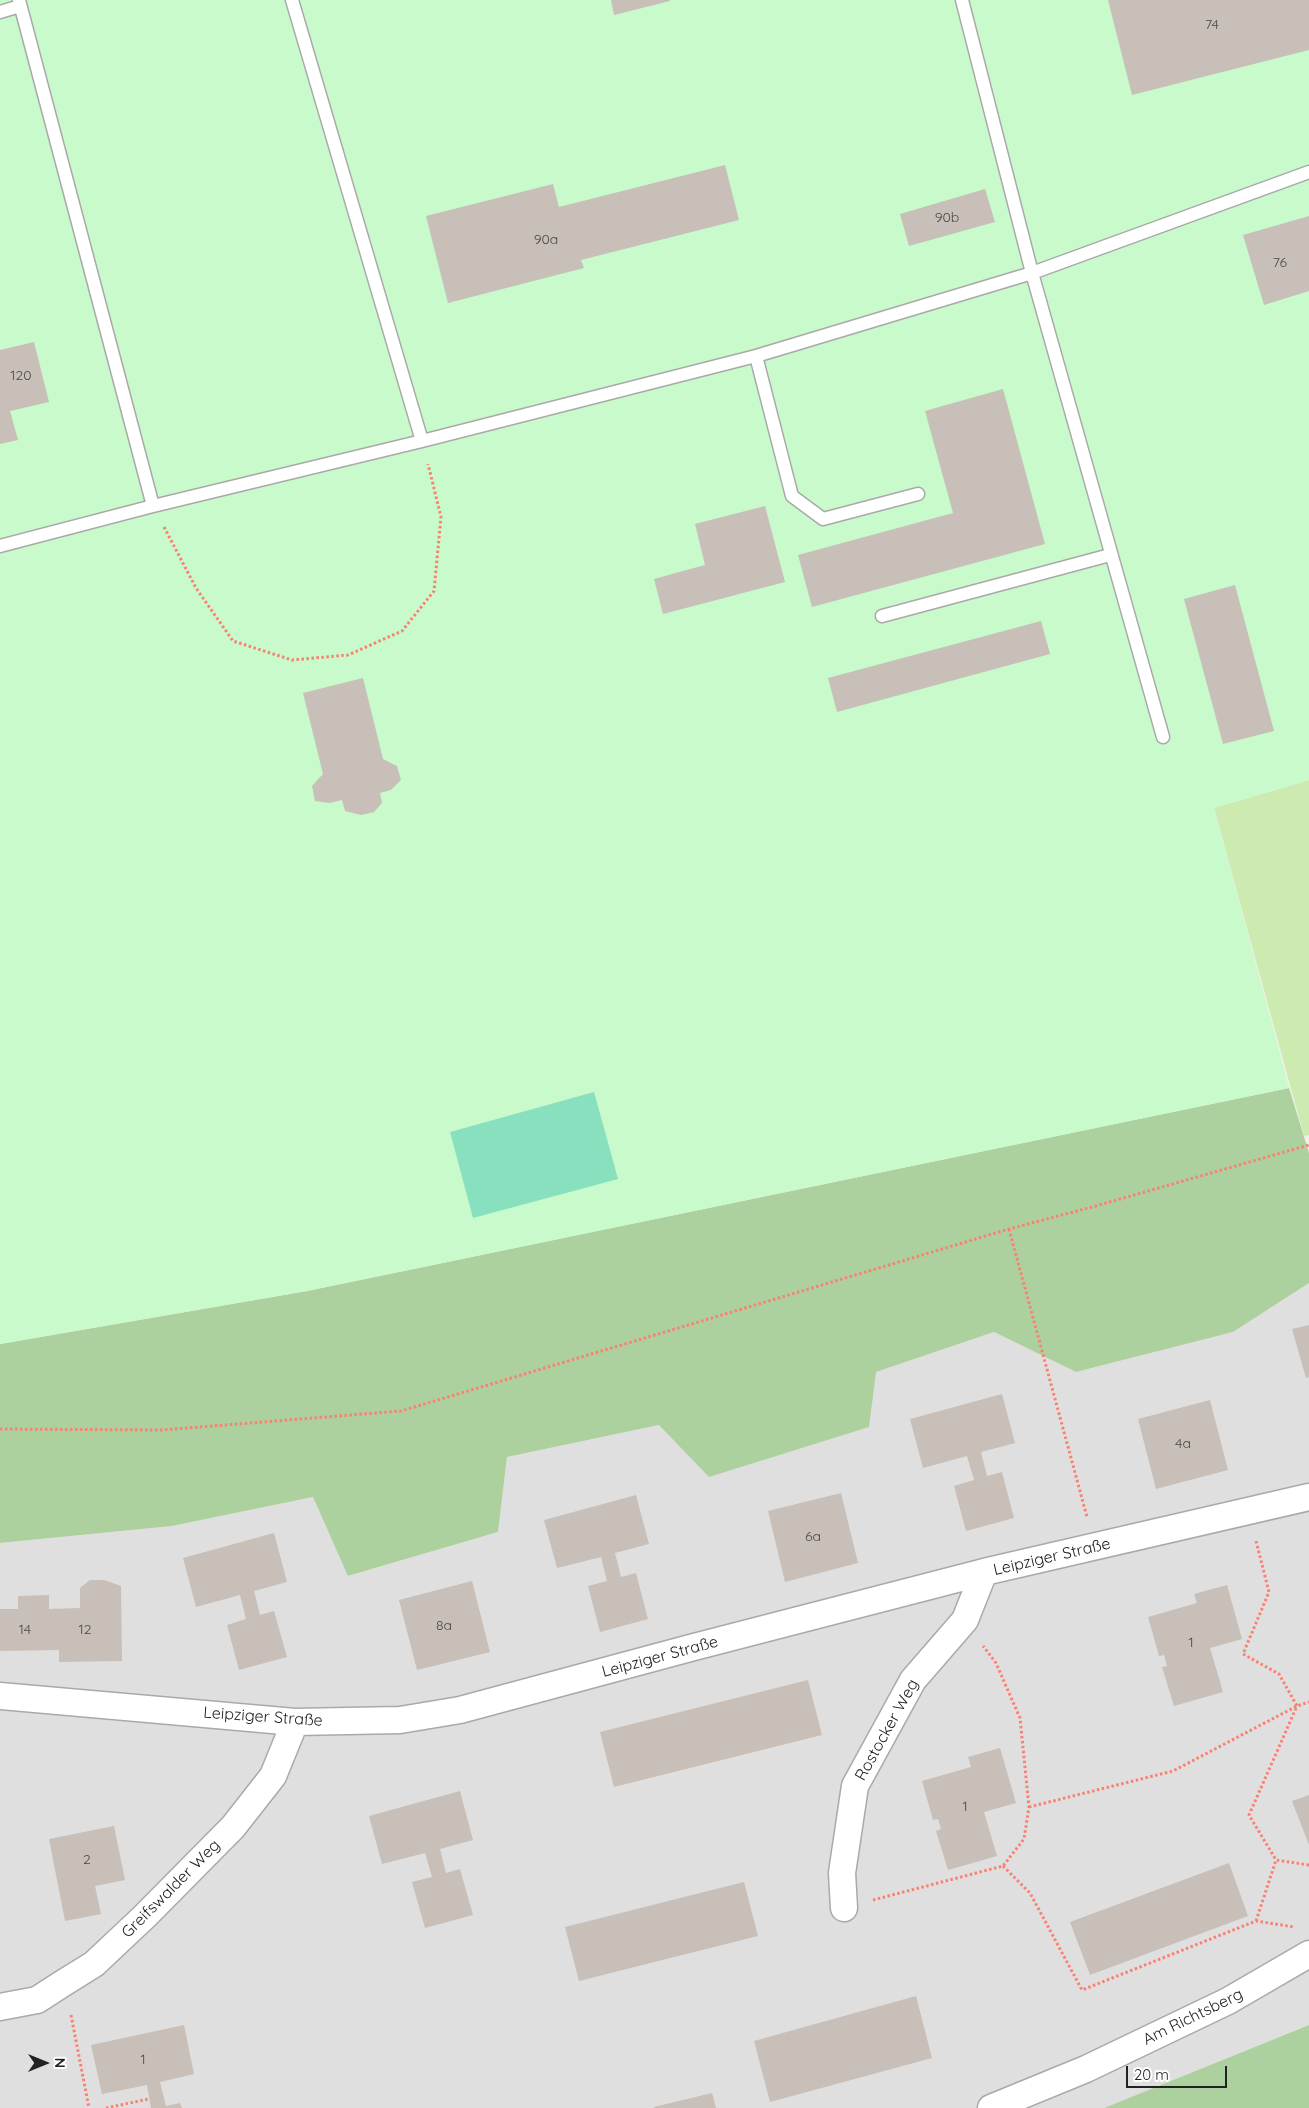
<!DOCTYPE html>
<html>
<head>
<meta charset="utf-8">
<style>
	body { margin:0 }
	#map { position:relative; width:1309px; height:2108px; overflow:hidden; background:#f2efe9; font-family:Quicksand,sans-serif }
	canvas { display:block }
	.north { position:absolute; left:20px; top:2038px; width:50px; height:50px; -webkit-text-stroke:4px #fff; paint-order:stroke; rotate:90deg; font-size:14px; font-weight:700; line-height:20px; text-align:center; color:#222 }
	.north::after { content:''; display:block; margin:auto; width:18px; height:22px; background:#222; clip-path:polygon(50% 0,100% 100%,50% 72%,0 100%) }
	.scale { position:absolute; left:1126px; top:2066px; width:101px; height:22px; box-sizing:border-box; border:2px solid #222; border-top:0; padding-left:6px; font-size:15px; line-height:18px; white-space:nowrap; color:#222; -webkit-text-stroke:4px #fff; paint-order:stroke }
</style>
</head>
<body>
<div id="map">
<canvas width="1309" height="2108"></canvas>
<div class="north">N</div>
<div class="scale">20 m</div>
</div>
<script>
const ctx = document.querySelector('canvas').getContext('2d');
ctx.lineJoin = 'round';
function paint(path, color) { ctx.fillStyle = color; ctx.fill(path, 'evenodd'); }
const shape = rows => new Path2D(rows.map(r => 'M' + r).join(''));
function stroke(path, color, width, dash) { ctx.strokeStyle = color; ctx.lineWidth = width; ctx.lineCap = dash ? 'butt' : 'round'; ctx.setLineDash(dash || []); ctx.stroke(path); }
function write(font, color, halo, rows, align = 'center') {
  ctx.font = font + ' Quicksand,sans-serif'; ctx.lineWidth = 4; ctx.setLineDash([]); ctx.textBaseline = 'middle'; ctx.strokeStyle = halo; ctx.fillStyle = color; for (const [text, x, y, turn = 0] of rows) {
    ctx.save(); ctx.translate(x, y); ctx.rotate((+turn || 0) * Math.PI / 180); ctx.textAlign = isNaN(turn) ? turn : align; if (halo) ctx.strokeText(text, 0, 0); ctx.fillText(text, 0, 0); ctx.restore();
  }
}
paint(shape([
	[1309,1283,1309,2025,1104,2108,0,2108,0,1543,172,1526,313,1497,349,1576,498,1532,507,1457,659,1425,876,1372,994,1332,1076,1372,1233,1332]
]), '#e0dfdf');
paint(shape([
	[1309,780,1309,1135,1304,1136,1214,808]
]), '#cdebb0');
paint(shape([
	[1289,1088,1309,1153,1309,1283,1233,1332,1076,1372,994,1332,876,1372,869,1427,709,1477,659,1425,507,1457,498,1532,348,1576,313,1497,172,1526,0,1543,0,1344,307,1291],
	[1309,2025,1309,2108,1104,2108]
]), '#add19e');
paint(shape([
	[0,0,1309,0,1309,780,1214,808,1289,1088,307,1291,0,1344]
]), '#c8facc');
paint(shape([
	[594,1092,618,1179,473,1218,450,1132]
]), '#88e0be');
paint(shape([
	[611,0,670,0,670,1,614,15],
	[1108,0,1309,0,1309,50,1132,95],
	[725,165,739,220,581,260,584,268,448,303,426,216,553,184,559,207],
	[985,189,995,222,909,246,900,214],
	[1309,216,1309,291,1264,305,1243,235],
	[34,342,49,402,10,411,18,440,0,444,0,350],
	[1003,389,1045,544,812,607,798,555,953,513,925,411],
	[765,506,785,582,663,614,654,579,705,565,695,524],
	[1235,585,1274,731,1223,744,1184,599],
	[1041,621,1050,654,837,712,828,678],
	[363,678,383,759,397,766,401,780,391,790,380,793,382,803,374,812,361,815,345,811,342,800,330,803,315,801,312,786,323,774,303,693],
	[1309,1325,1309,1377,1306,1378,1292,1329],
	[1002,1394,1015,1443,981,1452,987,1476,1002,1472,1014,1518,966,1531,954,1486,974,1480,967,1456,923,1468,910,1419],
	[1210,1400,1228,1470,1156,1489,1138,1419],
	[841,1493,858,1563,785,1582,768,1511],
	[636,1495,649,1544,615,1553,621,1577,636,1573,648,1619,600,1632,588,1586,607,1581,601,1557,557,1568,544,1520],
	[274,1533,287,1582,254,1591,260,1615,274,1611,287,1657,239,1670,227,1625,246,1619,240,1595,196,1607,183,1558],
	[90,1580,104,1580,121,1586,122,1661,59,1662,59,1650,0,1651,0,1609,18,1609,18,1596,49,1595,49,1609,80,1608,80,1588],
	[472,1581,490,1652,417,1670,399,1600],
	[1227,1585,1242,1639,1210,1648,1223,1692,1174,1706,1162,1667,1167,1666,1164,1655,1159,1656,1148,1617,1197,1603,1194,1594],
	[808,1680,822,1735,614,1787,600,1732],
	[1000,1748,1016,1803,984,1812,997,1856,948,1870,936,1831,941,1829,938,1819,933,1820,922,1781,971,1767,968,1757],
	[460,1791,473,1840,440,1849,446,1873,460,1869,473,1915,425,1928,412,1882,432,1877,425,1853,382,1864,369,1816],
	[1309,1795,1309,1845,1292,1801],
	[114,1826,125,1880,95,1886,101,1914,65,1921,49,1839],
	[1229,1863,1248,1916,1090,1975,1070,1922],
	[744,1882,758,1936,579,1981,565,1927],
	[916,1996,932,2058,770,2102,754,2041],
	[184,2025,194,2074,160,2082,166,2106,180,2103,182,2108,151,2108,147,2085,102,2094,91,2045],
	[712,2093,716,2108,654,2108,654,2107]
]), '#c7bfb8');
const service = shape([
	[19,0,153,506],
	[292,0,422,441],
	[0,12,20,6],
	[756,356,792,496,823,519,918,494],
	[0,546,153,506,422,441,756,356,1032,273,962,0],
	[882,616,1110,555],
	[1163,737,1032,273,1309,172]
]);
const minor = shape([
	[0,1696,295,1722,400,1720,460,1710,694,1647,984,1572,1309,1497],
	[844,1908,842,1873,855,1786,913,1680,965,1620,984,1572],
	[0,2007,37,2000,65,1982,94,1964,145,1916,233,1827,273,1776,295,1722],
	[991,2108,1086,2069,1228,2001,1309,1954]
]);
stroke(service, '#a9a9a9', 15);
stroke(minor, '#a9a9a9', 29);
stroke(shape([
	[164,527,196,588,233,641,292,660,348,655,402,631,434,591,441,517,428,464],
	[1009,1229,1087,1517],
	[0,1429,162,1430,401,1411,1009,1229,1092,1207,1309,1145],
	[1256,1541,1269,1592,1243,1654,1279,1674,1297,1706,1249,1815,1276,1860],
	[1029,1807,1173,1771,1297,1706,1309,1702],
	[1003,1866,1030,1893,1082,1990,1256,1921,1294,1927],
	[873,1900,1003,1866,1024,1839,1029,1807,1020,1718,996,1663,983,1646],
	[1256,1921,1276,1860,1309,1865],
	[71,2015,89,2108],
	[106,2108,149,2099]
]), '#fa8072', 3, [2.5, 2.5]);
stroke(service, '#fff', 12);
stroke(minor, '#fff', 26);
write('14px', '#4b4948', null, [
	["74",1212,25],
	["90b",947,218],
	["90a",546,240],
	["76",1280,263],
	["120",21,376],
	["4a",1183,1444],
	["6a",813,1537],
	["8a",444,1626],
	["14",25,1630],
	["12",85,1630],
	["1",1191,1643],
	["1",965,1807],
	["2",87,1860],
	["1",143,2060]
]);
write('16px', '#222', '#fff', [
	["Leipziger Straße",1052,1557,-13],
	["Leipziger Straße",660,1657,-15],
	["Leipziger Straße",263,1717,4],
	["Rostocker Weg",887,1730,-61],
	["Greifswalder Weg",171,1889,-45],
	["Am Richtsberg",1193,2017,-26]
]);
</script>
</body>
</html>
